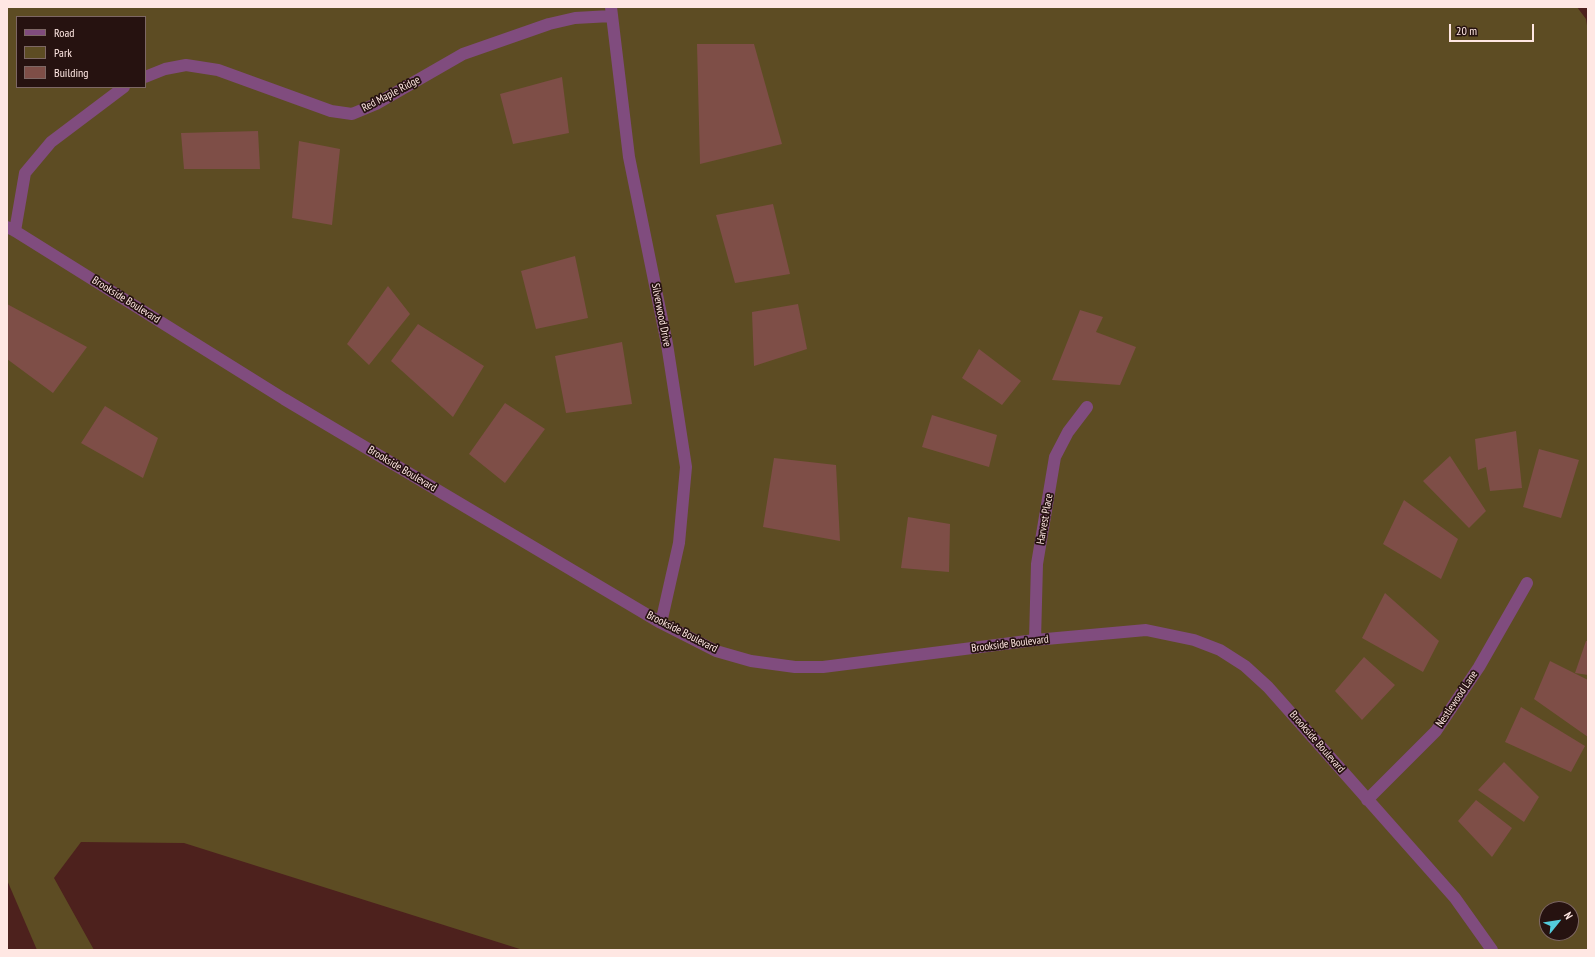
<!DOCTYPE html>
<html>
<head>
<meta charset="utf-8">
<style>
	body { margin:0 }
	#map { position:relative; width:1595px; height:957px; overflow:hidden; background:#4d211d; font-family:"PT Sans Narrow",sans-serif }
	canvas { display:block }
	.frame { position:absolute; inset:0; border:8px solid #ffe7e3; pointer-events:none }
	.legend { position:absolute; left:16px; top:16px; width:130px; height:72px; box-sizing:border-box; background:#261210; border:1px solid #7d6764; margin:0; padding:5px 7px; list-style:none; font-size:12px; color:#ffe7e3 }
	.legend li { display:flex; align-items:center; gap:8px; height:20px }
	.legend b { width:20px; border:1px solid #7d6764 }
	.north { position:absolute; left:1539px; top:901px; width:40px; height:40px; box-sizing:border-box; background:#261210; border:1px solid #7d6764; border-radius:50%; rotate:60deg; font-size:11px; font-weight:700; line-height:16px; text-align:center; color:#ffe7e3 }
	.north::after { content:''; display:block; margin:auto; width:14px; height:18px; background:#53cbdb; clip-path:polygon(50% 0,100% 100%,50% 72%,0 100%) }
	.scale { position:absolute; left:1449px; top:24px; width:85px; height:18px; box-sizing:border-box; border:2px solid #ffe7e3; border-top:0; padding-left:5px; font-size:12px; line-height:14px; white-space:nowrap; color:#ffe7e3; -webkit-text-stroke:3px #261210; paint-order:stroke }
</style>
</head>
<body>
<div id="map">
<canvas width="1595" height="957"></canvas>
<div class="frame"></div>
<ul class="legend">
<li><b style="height:5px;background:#804c7e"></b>Road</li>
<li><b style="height:11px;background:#5d4c23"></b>Park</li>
<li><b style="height:11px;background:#7e4e47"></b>Building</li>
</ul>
<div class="north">N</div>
<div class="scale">20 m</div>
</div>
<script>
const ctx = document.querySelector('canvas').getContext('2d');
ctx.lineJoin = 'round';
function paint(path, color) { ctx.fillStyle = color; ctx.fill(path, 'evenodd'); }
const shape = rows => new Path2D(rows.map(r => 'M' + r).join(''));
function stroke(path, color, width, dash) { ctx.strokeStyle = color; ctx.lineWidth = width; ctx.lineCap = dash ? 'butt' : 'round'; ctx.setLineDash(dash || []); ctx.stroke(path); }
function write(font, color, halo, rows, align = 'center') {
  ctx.font = font + ' "PT Sans Narrow",sans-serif'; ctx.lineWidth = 3.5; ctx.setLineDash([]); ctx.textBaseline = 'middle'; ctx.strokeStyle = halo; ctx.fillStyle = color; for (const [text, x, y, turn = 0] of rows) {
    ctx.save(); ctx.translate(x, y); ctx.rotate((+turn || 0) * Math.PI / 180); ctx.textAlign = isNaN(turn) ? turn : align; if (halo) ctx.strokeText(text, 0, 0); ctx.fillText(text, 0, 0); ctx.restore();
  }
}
paint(shape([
	[7,7,1577,7,1586,19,1588,32,1588,950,523,950,184,843,81,842,54,878,94,950,37,950,7,880],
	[17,17,145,17,145,87,17,87],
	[1547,909,1571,909,1571,933,1547,933]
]), '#5d4c23');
paint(shape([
	[697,44,754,44,782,144,700,164],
	[562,77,569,133,513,144,500,94],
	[258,131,260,169,184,169,181,133],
	[299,141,340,149,332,225,292,218],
	[773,204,790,274,735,283,716,215],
	[575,256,588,318,536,329,521,271],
	[388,286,410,314,369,365,347,344],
	[7,304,87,347,53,393,7,359],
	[798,304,807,349,754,366,752,312],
	[1080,310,1103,317,1096,332,1136,347,1120,385,1052,380],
	[418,324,484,366,453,417,391,361],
	[622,342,632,404,566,413,555,356],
	[979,349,1021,381,1002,405,962,378],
	[505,403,545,429,505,483,469,454],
	[105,406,158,438,143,478,81,443],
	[932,415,997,435,989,467,922,447],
	[1516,431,1522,488,1490,491,1486,467,1478,470,1475,439],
	[1539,449,1579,460,1561,518,1523,507],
	[1450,456,1486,511,1469,528,1423,481],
	[774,458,836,465,840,541,763,527],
	[1404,500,1458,539,1441,579,1383,544],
	[908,517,950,524,949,572,901,568],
	[1385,593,1439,641,1423,672,1362,638],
	[1586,641,1588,641,1588,675,1575,673],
	[1364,657,1395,685,1362,720,1335,691],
	[1550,661,1588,680,1588,737,1534,699],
	[1521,707,1585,746,1571,772,1505,742],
	[1504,762,1539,797,1524,822,1478,790],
	[1476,800,1512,828,1492,857,1458,821]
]), '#7e4e47');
stroke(shape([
	[611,7,629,157,667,344,686,467,679,543,661,623],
	[145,77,165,69,186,65,218,70,331,111,352,114,376,104,463,54,549,24,575,18,611,16],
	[7,227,15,231,284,399,661,623,716,651,751,661,795,667,823,667,1035,640,1146,630,1194,640,1220,650,1245,666,1268,687,1455,898,1492,950],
	[15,231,25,173,51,142,124,87],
	[1035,640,1037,564,1055,457,1068,432,1087,407],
	[1367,800,1436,731,1479,667,1527,583]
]), '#804c7e', 12);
write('11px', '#ffe7e3', '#261210', [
	["Red Maple Ridge",391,94,-28],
	["Brookside Boulevard",126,300,32],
	["Silverwood Drive",661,315,79],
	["Brookside Boulevard",402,469,31],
	["Harvest Place",1045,519,-80],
	["Brookside Boulevard",682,632,27],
	["Brookside Boulevard",1010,644,-7],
	["Nestlewood Lane",1457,699,-56],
	["Brookside Boulevard",1317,742,49]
]);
</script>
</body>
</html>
